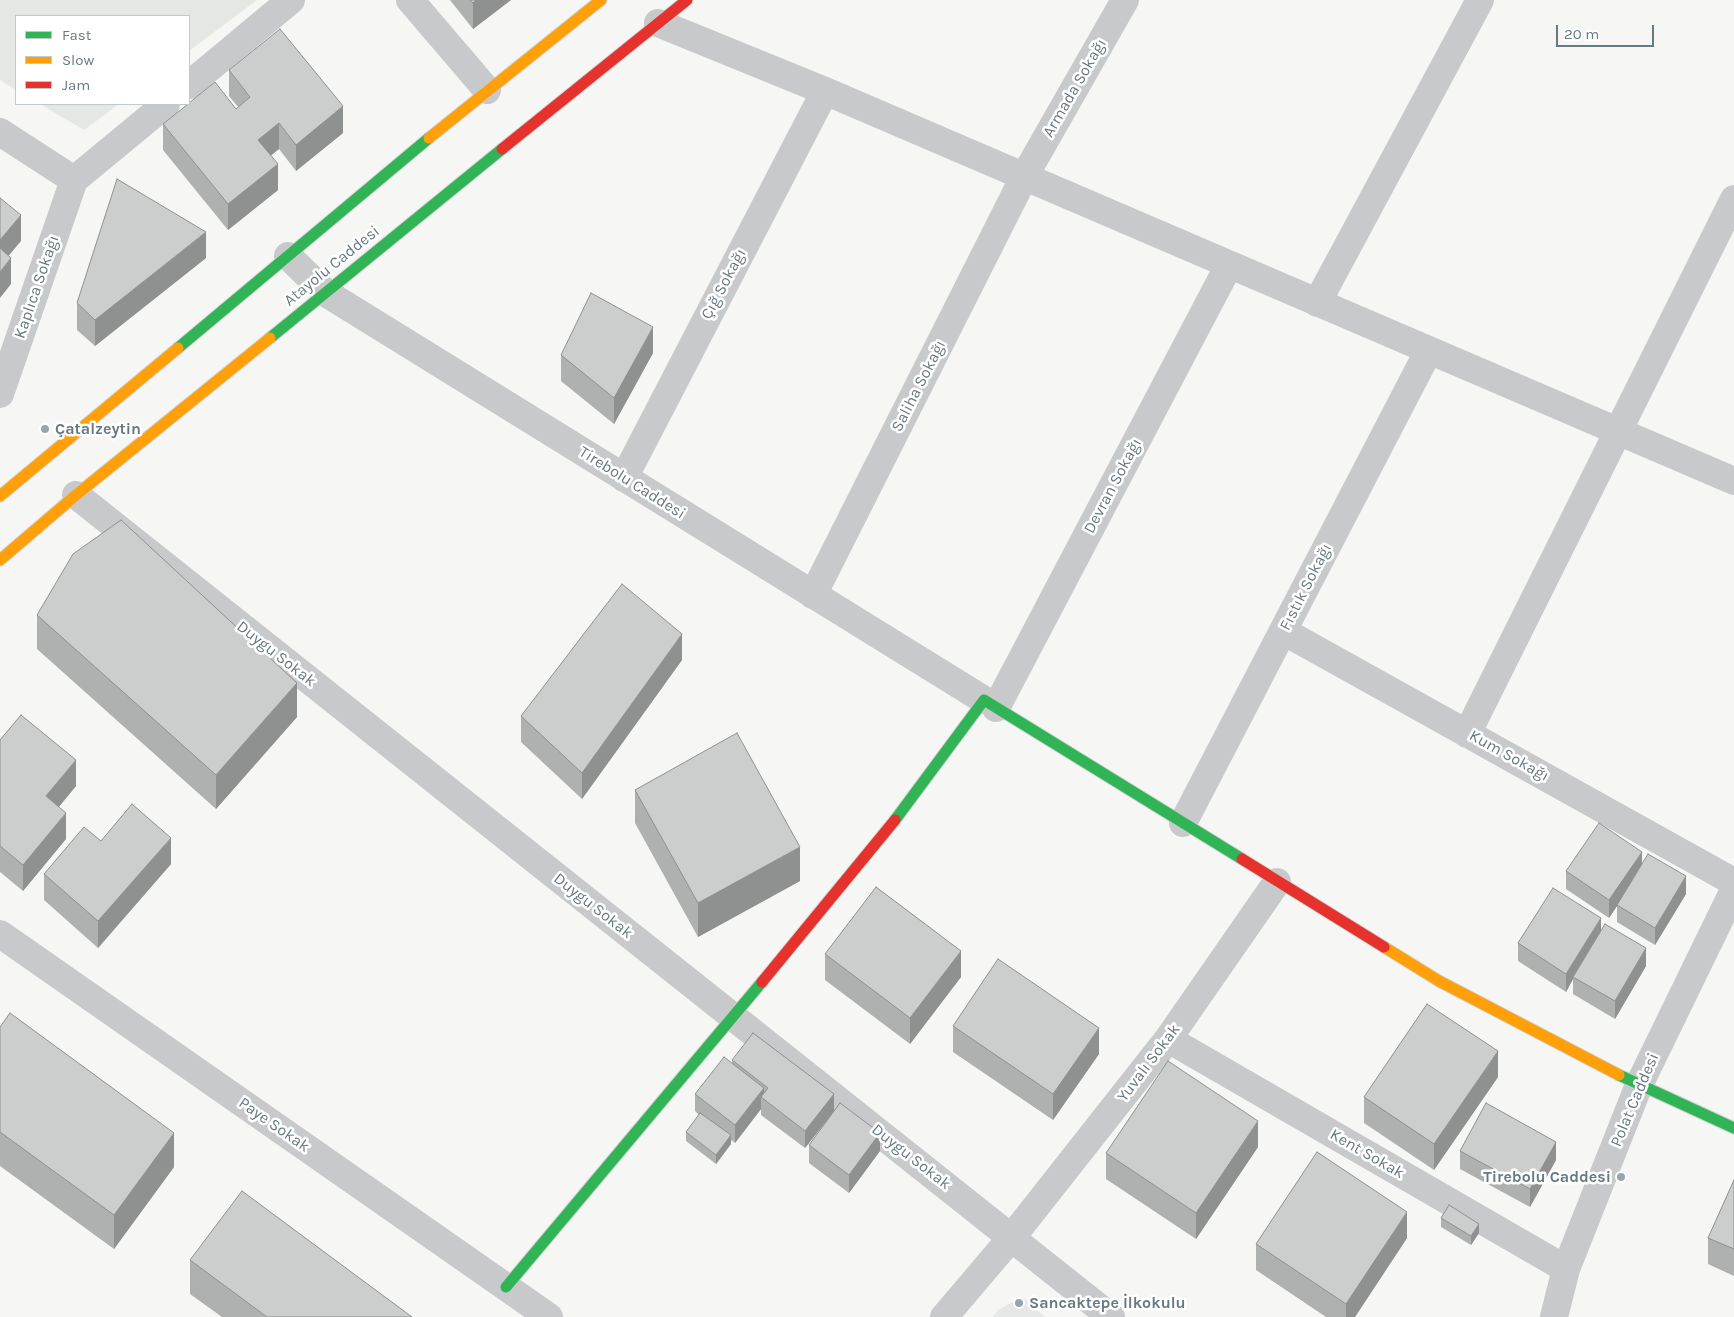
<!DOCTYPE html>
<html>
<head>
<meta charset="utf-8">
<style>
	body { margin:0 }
	#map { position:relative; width:1734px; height:1317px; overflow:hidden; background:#f6f6f5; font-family:Karla,sans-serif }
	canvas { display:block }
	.legend { position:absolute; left:15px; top:15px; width:175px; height:90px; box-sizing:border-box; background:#fff; border:1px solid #c2c9cd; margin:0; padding:6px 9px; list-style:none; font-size:15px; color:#677983 }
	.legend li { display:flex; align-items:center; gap:10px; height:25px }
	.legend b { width:25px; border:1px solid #c2c9cd }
	.scale { position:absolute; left:1556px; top:25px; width:98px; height:22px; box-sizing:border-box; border:2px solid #677983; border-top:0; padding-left:6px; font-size:15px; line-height:18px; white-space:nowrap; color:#677983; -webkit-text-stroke:4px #fff; paint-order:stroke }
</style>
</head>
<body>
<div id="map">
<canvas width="1734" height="1317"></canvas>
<ul class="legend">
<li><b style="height:6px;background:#30b455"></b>Fast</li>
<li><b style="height:6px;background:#ff9f0a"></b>Slow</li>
<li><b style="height:6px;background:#e5322d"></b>Jam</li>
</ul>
<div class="scale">20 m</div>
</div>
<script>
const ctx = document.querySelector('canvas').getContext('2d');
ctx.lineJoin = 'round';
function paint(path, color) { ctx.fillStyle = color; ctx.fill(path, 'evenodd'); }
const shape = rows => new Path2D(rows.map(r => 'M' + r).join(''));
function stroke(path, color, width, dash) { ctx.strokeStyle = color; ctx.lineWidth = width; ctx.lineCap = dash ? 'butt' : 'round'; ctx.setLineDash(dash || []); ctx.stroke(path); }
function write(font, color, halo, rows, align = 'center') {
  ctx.font = font + ' Karla,sans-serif'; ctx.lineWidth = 5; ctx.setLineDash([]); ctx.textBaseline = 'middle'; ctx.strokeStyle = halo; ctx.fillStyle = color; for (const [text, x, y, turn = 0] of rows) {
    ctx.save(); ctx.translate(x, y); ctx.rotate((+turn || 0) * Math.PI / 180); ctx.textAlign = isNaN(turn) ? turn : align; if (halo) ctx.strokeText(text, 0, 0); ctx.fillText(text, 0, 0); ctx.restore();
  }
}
paint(shape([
	[1022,1297,1045,1317,993,1317,998,1310]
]), '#e6e7e7');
paint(shape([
	[0,0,257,0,189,51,189,16,16,16,16,90,0,80],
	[40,104,119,104,84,130]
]), '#e5e7e2');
const fast = shape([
	[270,338,502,149],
	[178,348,429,138],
	[895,820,984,700,1242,859],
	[1619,1075,1734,1128],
	[506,1287,762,982]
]);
const slow = shape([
	[429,138,601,0],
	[0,496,178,348],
	[0,560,76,495,270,338],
	[1384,947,1439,981,1619,1075]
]);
const jam = shape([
	[502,149,687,0],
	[1242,859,1384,947],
	[762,982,895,820]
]);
stroke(fast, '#d2d3d4', 13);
stroke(slow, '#d2d3d4', 13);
stroke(jam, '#d2d3d4', 13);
stroke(shape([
	[410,0,487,90],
	[658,23,825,91,1734,481],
	[189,85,291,0],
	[0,132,74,180,166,104],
	[288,256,326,293,984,700],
	[1317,303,1480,0],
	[0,394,74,180],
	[624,478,825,91],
	[76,495,1111,1317],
	[813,595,1024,177,1125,0],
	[1283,631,1734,882],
	[996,708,1229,265],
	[1467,734,1734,199],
	[1183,823,1429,350],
	[0,934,549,1317],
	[1168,1039,1566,1269],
	[944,1317,1012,1237,1168,1039,1277,882],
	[1554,1317,1566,1269,1639,1085,1734,890]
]), '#c8c9ca', 28);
stroke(fast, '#30b455', 11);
stroke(slow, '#ff9f0a', 11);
stroke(jam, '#e5322d', 11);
paint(shape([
	[450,0,511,0,473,29],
	[229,70,343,133,296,171,279,149,271,155,278,190,228,230,163,150,163,124,236,109,238,107,229,96],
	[206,258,95,346,77,330,77,303],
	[653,353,614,424,561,381,561,355],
	[37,615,297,717,216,809,37,649],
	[682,660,582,799,521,742,521,716],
	[0,740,76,786,59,807,66,839,23,891,0,872],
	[635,790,800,881,698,937,635,823],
	[101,841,171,864,98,948,44,900,44,874],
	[1642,864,1686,894,1655,945,1617,922,1617,906,1609,918,1566,889,1566,871],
	[1601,931,1646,966,1615,1019,1573,994,1573,979,1566,992,1518,961,1518,943],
	[825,954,961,977,910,1044,825,980],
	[953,1026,1099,1054,1053,1120,953,1052],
	[0,1027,174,1167,114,1249,0,1166],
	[732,1060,834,1111,880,1151,849,1193,809,1163,809,1145,829,1118,805,1148,761,1115,761,1109,735,1143,731,1140,731,1144,716,1164,686,1141,686,1132,699,1115,695,1111,695,1094,732,1063],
	[1498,1077,1434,1170,1364,1123,1364,1097],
	[1258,1147,1196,1239,1106,1179,1106,1153],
	[1460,1151,1556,1160,1530,1207,1460,1169],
	[1734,1180,1734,1276,1708,1264,1708,1238],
	[1441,1218,1479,1233,1471,1245,1441,1227],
	[1407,1238,1355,1317,1326,1317,1256,1270,1256,1244],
	[190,1260,412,1317,222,1317,190,1294]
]), '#afb1b1');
paint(shape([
	[476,0,511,0,473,29,473,3],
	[343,106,343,133,296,171,296,145],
	[279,123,279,149,258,166,258,140],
	[278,164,278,190,228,230,228,204],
	[21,215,21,241,0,266,0,240],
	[206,232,206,258,95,346,95,320],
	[11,258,11,284,0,298,0,272],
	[653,327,653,353,614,424,614,398],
	[682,634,682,660,582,799,582,773],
	[297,683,297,717,216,809,216,775],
	[76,760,76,786,46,822,46,796],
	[66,813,66,839,23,891,23,865],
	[171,838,171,864,98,948,98,921],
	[800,847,800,881,698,937,698,903],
	[1642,852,1642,870,1617,905,1617,906,1609,918,1609,900],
	[1686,876,1686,894,1655,945,1655,928],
	[1601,918,1601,936,1573,977,1573,979,1566,992,1566,974],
	[1646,948,1646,966,1615,1019,1615,1001],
	[961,951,961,977,910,1044,910,1018],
	[1099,1028,1099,1054,1053,1120,1053,1094],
	[1498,1051,1498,1077,1434,1170,1434,1144],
	[764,1088,764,1100,761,1097,761,1109,735,1143,735,1125],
	[834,1094,834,1111,805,1148,805,1131],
	[1258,1121,1258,1147,1196,1239,1196,1213],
	[174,1133,174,1167,114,1249,114,1215],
	[880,1133,880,1151,849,1193,849,1175],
	[731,1135,731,1144,716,1164,716,1155],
	[1556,1142,1556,1160,1530,1207,1530,1189],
	[1407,1212,1407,1238,1355,1317,1346,1317,1346,1304],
	[1479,1224,1479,1233,1471,1245,1471,1236]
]), '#8f9090');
const building = shape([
	[470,0,476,0,473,3,470,0],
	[280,29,343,106,296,145,279,123,258,140,278,164,228,204,163,124,188,104,189,104,189,103,215,82,236,109,250,97,229,70,280,29],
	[117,179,206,232,95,320,77,303,117,179],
	[0,198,21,215,0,240,0,198],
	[0,248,11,258,0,272,0,248],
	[591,293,653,327,614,398,561,355,591,293],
	[121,520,297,683,216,775,37,615,73,554,121,520],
	[622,584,682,634,582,773,521,716,622,584],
	[21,715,76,760,46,796,66,813,23,865,0,846,0,740,21,715],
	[737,733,800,847,698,903,635,790,737,733],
	[132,804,171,838,98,921,44,874,84,827,101,841,132,804],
	[1599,823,1642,852,1609,900,1566,871,1599,823],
	[1648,854,1686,876,1655,928,1617,905,1648,854],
	[876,887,961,951,910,1018,825,954,876,887],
	[1553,888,1601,918,1566,974,1518,943,1553,888],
	[1605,924,1646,948,1615,1001,1573,977,1605,924],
	[998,959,1099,1028,1053,1094,953,1026,998,959],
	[1427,1004,1498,1051,1434,1144,1364,1097,1427,1004],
	[10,1013,174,1133,114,1215,0,1132,0,1027,10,1013],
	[753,1033,834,1094,805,1131,761,1097,768,1088,732,1060,753,1033],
	[724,1057,764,1088,735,1125,695,1094,724,1057],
	[1168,1061,1258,1121,1196,1213,1106,1153,1168,1061],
	[840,1103,880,1133,849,1175,809,1145,840,1103],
	[1486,1103,1556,1142,1530,1189,1460,1151,1486,1103],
	[700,1113,731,1135,716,1155,686,1132,700,1113],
	[1317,1152,1407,1212,1346,1304,1256,1244,1317,1152],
	[1734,1180,1734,1249,1708,1238,1734,1180],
	[242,1191,412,1317,267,1317,190,1260,242,1191],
	[1449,1205,1479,1224,1471,1236,1441,1218,1449,1205]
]);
paint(building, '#cccece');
stroke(building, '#8f9090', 1);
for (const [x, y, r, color] of [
	[45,429,5,"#99a5ab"],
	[1621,1177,5,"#99a5ab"],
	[1019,1303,5,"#99a5ab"]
]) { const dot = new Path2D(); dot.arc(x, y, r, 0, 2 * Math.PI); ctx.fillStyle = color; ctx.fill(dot); stroke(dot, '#fff', 2); }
write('16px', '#677983', '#fff', [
	["Armada Sokağı",1075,88,-60],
	["Atayolu Caddesi",332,266,-39],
	["Çığ Sokağı",724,284,-62],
	["Kaplıca Sokağı",37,287,-71],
	["Saliha Sokağı",919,386,-63],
	["Tirebolu Caddesi",632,483,32],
	["Devran Sokağı",1113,486,-62],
	["Fıstık Sokağı",1306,587,-63],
	["Duygu Sokak",276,654,38],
	["Kum Sokağı",1509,756,29],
	["Duygu Sokak",593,906,38],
	["Yuvalı Sokak",1149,1063,-53],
	["Polat Caddesi",1635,1100,-67],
	["Paye Sokak",274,1125,35],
	["Kent Sokak",1367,1154,30],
	["Duygu Sokak",911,1157,38]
]);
write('bold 16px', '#677983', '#fff', [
	["Çatalzeytin",55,429],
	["Tirebolu Caddesi",1611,1177,"right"],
	["Sancaktepe İlkokulu",1029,1303]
], 'left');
</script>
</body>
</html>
